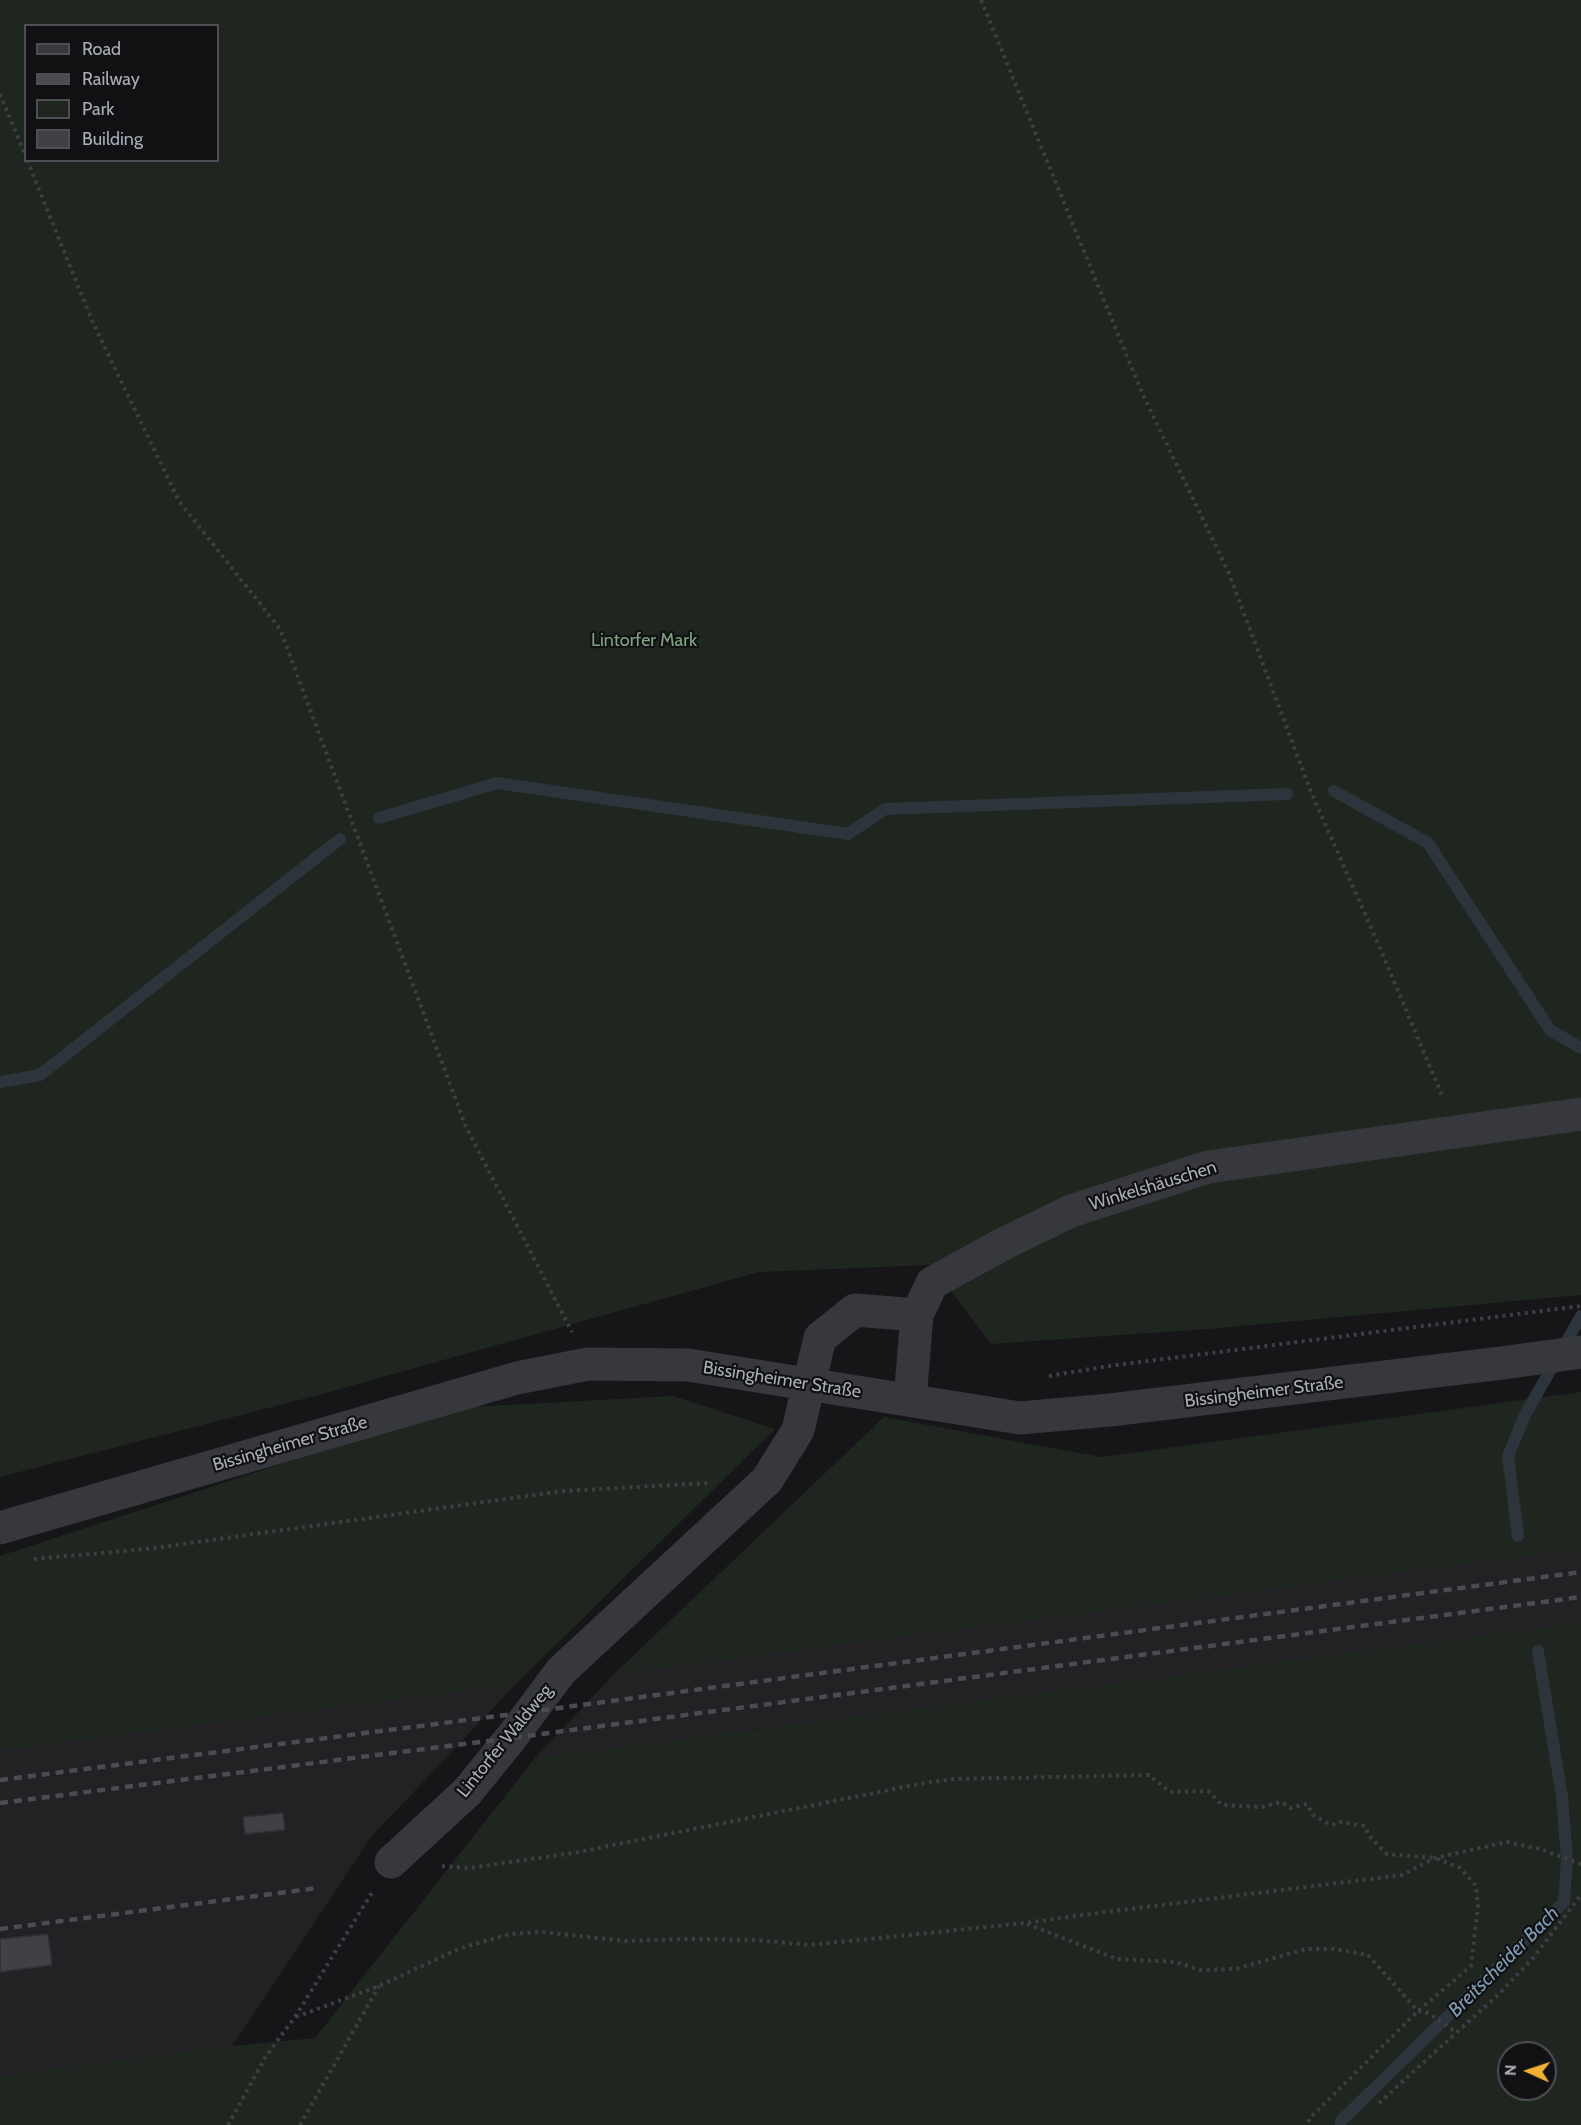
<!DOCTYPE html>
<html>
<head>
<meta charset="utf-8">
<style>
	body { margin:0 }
	#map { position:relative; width:1581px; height:2125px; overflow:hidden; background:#161618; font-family:Cabin,sans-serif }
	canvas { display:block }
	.legend { position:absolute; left:24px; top:24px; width:195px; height:138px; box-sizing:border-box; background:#111113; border:2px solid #4d4f55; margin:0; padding:8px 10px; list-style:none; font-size:18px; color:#a8adb8 }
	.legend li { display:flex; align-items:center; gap:12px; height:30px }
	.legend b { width:30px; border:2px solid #4d4f55 }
	.north { position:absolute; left:1497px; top:2041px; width:60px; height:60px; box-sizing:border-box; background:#111113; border:2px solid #4d4f55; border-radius:50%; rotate:273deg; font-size:16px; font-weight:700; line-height:24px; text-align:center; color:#a8adb8 }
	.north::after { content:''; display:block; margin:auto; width:21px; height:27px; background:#f2b134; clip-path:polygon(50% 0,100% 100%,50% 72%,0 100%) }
</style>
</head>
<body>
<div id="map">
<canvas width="1581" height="2125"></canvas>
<ul class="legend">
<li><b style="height:8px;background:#37383d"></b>Road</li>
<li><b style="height:8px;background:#4a4c52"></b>Railway</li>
<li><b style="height:16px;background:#1e261f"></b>Park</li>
<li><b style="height:16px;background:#404145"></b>Building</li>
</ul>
<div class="north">N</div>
</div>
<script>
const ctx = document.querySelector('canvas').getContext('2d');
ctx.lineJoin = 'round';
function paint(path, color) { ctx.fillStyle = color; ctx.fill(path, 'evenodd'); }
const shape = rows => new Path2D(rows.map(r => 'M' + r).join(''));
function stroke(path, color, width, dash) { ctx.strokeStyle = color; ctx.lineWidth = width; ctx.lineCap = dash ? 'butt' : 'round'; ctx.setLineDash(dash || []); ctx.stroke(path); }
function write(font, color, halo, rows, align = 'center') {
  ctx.font = font + ' Cabin,sans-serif'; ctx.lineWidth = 4.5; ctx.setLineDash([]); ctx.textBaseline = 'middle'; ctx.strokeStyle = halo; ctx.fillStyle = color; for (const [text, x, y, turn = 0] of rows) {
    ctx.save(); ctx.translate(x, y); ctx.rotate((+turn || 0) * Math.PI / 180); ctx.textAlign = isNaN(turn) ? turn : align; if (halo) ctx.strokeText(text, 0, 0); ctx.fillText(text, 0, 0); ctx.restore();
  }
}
paint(shape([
	[1581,1549,1581,1623,535,1758,614,1674],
	[515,1685,371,1837,232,2046,0,2076,0,1750]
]), '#222225');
paint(shape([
	[0,0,1581,0,1581,1295,1208,1329,991,1344,931,1265,759,1272,311,1397,0,1477],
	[26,26,218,26,218,160,26,160],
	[1581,1392,1581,1549,614,1674,884,1417,1101,1457],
	[673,1396,775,1429,515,1685,0,1750,0,1556,452,1408],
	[1581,1623,1581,2125,0,2125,0,2076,232,2046,315,2038,535,1758],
	[1509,2053,1545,2053,1545,2089,1509,2089]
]), '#1e261f');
stroke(shape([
	[1334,791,1428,843,1550,1030,1581,1048],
	[379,818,497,783,848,834,885,809,1287,794],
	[0,1082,40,1075,340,839],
	[1518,1536,1508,1456,1525,1415,1581,1316],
	[1341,2125,1341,2121,1564,1902,1567,1859,1562,1797,1538,1651]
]), '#2c353c', 12);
const building = shape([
	[283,1813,285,1830,245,1834,243,1817,283,1813],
	[48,1934,52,1965,0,1972,0,1939,48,1934]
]);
paint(building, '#404145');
stroke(building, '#303034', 1.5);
stroke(shape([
	[981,0,1142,393,1228,571,1311,792,1380,948,1443,1098],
	[0,94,26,157],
	[27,160,93,323,179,501,280,629,466,1127,572,1332],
	[1049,1376,1109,1366,1581,1306],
	[34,1559,147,1549,563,1491,709,1483],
	[442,1866,469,1868,573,1853,919,1784,953,1779,1149,1775,1170,1792,1208,1791,1222,1805,1262,1807,1281,1802,1290,1808,1307,1804,1313,1815,1331,1825,1342,1822,1365,1826,1369,1836,1387,1854,1435,1858,1460,1868,1476,1886,1478,1905,1471,1966,1418,2011,1309,2119,1309,2125],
	[1027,1924,1117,1959,1176,1962,1200,1970,1236,1969,1306,1949,1334,1949,1368,1955,1418,2011,1428,2013,1456,2032],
	[296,2017,379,1986,461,1948,510,1934,542,1932,625,1941,688,1939,753,1940,810,1945,1026,1923,1105,1912,1402,1875,1435,1858,1507,1842,1540,1849,1581,1864],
	[1379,2103,1499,1994,1533,1958,1581,1895],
	[228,2125,266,2056,295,2017,373,1891],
	[300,2125,379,1986]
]), '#3d3f44', 4, [3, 4.5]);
stroke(shape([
	[910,1400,917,1315,932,1283,1005,1243,1071,1211,1208,1167,1581,1114],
	[0,1528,517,1378,588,1364,688,1365,1020,1418,1110,1410,1502,1363,1581,1352],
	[391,1862,467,1792,511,1738,561,1671,767,1480,798,1430,820,1338,855,1310,917,1315]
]), '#37383d', 33);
stroke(shape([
	[0,1780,529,1712,1581,1572],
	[0,1803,511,1738,1581,1597],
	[0,1929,318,1888]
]), '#4a4c52', 4.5, [8, 6]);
write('18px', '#7fa381', '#111113', [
	["Lintorfer Mark",644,641]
]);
write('18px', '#a8adb8', '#111113', [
	["Winkelshäuschen",1153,1186,-17],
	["Bissingheimer Straße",782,1380,9],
	["Bissingheimer Straße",1264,1392,-7],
	["Bissingheimer Straße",290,1444,-16],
	["Lintorfer Waldweg",505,1741,-51]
]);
write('italic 20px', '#7f9bb3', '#111113', [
	["Breitscheider Bach",1504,1962,-45]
]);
</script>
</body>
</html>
